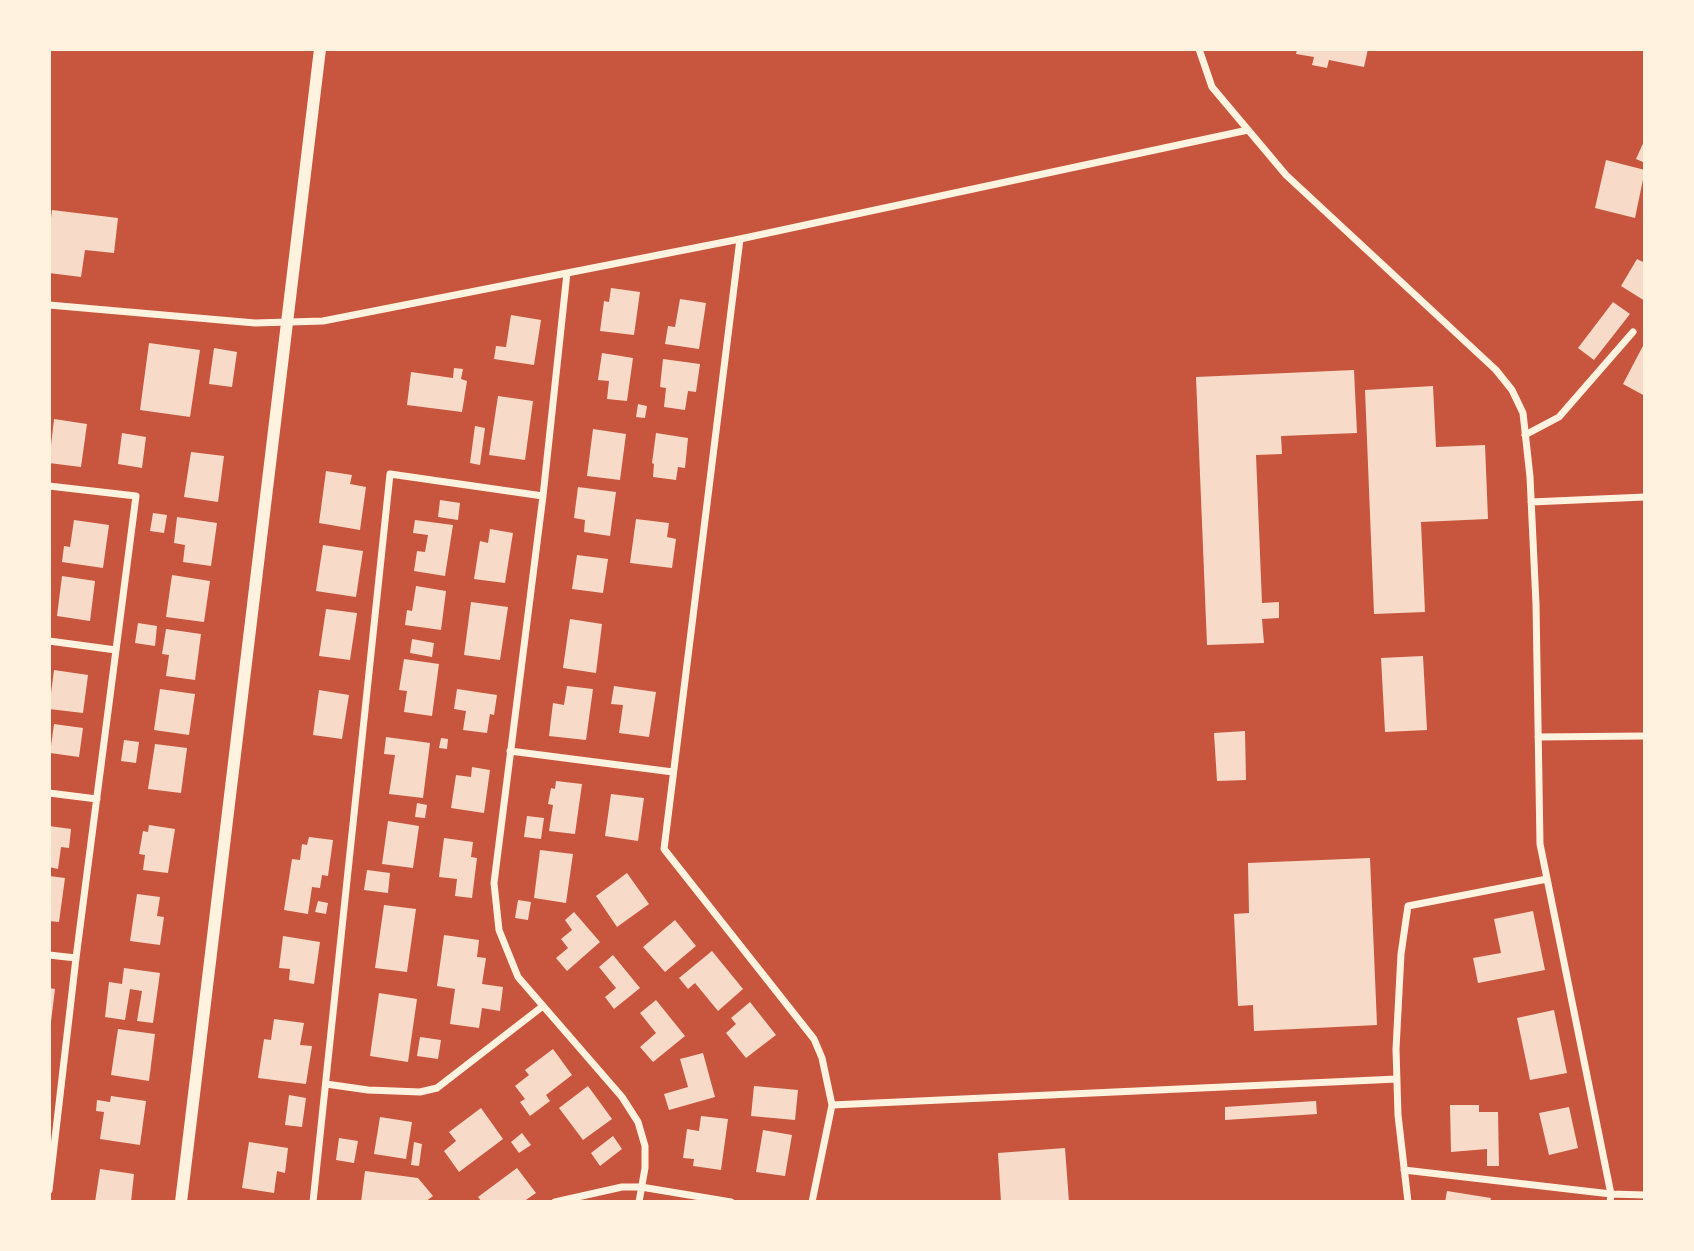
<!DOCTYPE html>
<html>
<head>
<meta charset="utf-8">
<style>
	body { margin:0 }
	#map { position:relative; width:1694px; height:1251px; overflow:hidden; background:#c8553d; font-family:"Open Sans",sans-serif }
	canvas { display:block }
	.frame { position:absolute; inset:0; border:51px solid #fff3e0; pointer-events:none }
</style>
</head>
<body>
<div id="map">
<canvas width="1694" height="1251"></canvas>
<div class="frame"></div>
</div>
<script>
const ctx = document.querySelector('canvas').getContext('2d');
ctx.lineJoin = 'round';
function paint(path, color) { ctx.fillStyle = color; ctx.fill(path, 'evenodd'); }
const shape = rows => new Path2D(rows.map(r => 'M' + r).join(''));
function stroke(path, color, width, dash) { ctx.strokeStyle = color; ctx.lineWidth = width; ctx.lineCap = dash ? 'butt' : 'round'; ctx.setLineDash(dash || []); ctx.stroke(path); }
paint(shape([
	[1297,49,1368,49,1364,67,1329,60,1327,68,1312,65,1314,57,1296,54],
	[1645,139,1645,163,1636,159],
	[1606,160,1645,170,1635,218,1595,208],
	[52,210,118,218,114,253,85,250,81,277,49,273,49,233],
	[1637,259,1645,263,1645,301,1621,286],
	[611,288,640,292,634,335,600,331,604,301,609,302],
	[680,299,706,303,699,349,665,344,668,326,675,327],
	[1613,302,1630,314,1594,360,1578,348],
	[511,315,541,320,534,365,494,359,496,346,506,347],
	[1645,342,1645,396,1623,384],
	[149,343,200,350,190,417,140,410],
	[214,348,237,352,232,387,209,384],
	[602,353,633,358,627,401,607,399,609,381,598,380],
	[663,359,700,364,696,392,688,391,685,410,664,407,666,388,660,387],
	[454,368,463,369,461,379,467,381,462,412,407,405,411,372,453,378],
	[1354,370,1357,433,1281,436,1282,454,1256,455,1262,603,1279,602,1279,618,1262,619,1264,643,1207,645,1196,377],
	[1433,386,1436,447,1485,445,1488,519,1421,522,1425,612,1374,614,1365,390],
	[498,396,533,401,525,460,489,455],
	[638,404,647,406,645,418,636,417],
	[54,419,87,424,81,467,49,463],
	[475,426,485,428,480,465,470,463],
	[593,429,626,434,620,480,587,476],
	[122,433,146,437,142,468,118,464],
	[656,433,688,438,685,468,678,467,676,480,653,477,654,464,652,463],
	[191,452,224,456,218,502,184,497],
	[326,471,352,475,350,484,366,487,360,530,319,523],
	[578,487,616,492,610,536,584,532,585,520,574,518],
	[440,500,460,503,458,520,438,517],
	[153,513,167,515,164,533,150,531],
	[177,517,217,523,211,566,183,562,185,545,174,543],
	[636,519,669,523,667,537,676,539,672,568,630,563],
	[74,520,109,525,103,568,62,562,64,546,70,547],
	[415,520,453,525,445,576,414,571,417,551,425,552,428,535,413,533],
	[490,529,513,533,505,583,474,579,480,541,488,543],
	[323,545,363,551,356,597,316,591],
	[577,555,608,559,603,593,572,589],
	[172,575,210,581,204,622,166,617],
	[62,576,95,581,90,621,57,616],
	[416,586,446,591,441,630,405,625,407,610,412,611],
	[471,602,508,607,500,660,464,655],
	[326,609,357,613,350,660,319,656],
	[570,619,602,624,596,673,563,668],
	[138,623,157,626,155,646,135,643],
	[166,629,201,634,195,680,166,676,169,655,162,654],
	[412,639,434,643,432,657,410,653],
	[1423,656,1427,730,1385,732,1381,658],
	[404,659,439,664,432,716,404,712,407,691,399,690],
	[54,670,88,675,83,713,49,709],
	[567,686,593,689,586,740,549,736,553,703,564,705],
	[614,686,656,692,649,737,619,733,623,705,611,704],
	[160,689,195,694,189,735,154,730],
	[457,689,497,695,494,715,490,714,487,733,463,730,466,711,454,709],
	[319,690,349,695,342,739,313,735],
	[54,724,83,728,79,757,50,753],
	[1245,731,1246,780,1217,781,1214,733],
	[386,737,430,743,423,798,389,794,395,755,384,754],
	[441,738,448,739,447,749,439,748],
	[124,740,139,742,136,763,121,761],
	[155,744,187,748,181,793,148,789],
	[472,767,490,770,484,813,451,808,456,775,471,777],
	[556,781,582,784,575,834,549,831,553,805,548,804,551,788,555,789],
	[611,794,644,798,638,841,605,836],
	[417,803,427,805,425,818,415,817],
	[527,816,544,818,541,839,524,837],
	[388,821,419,826,413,868,382,864],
	[149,825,175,829,168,873,143,870,145,855,139,854,143,831,148,832],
	[49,826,71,829,69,848,61,847,58,869,49,867],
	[309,837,333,840,328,876,322,875,320,888,312,887,308,914,284,910,292,859,300,860,302,844,307,845],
	[444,838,473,842,471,857,477,858,472,898,455,896,457,879,439,877],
	[540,850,573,854,566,903,534,898],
	[1370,858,1377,1025,1254,1031,1253,1005,1238,1006,1234,914,1249,913,1248,863],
	[367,870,390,873,388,893,364,890],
	[627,873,649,904,617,927,596,896],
	[49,876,65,878,59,922,49,921],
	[137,894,160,897,157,916,164,917,160,945,130,941],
	[518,900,531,902,528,920,515,918],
	[318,901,328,903,326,914,315,912],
	[384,905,416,909,407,972,375,968],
	[1533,911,1545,970,1478,983,1473,958,1501,953,1494,919],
	[574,912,600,942,567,971,556,958,568,948,561,939,572,930,565,920],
	[675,920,696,946,665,972,643,947],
	[444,935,479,940,477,957,486,958,482,984,503,987,500,1011,482,1008,479,1028,450,1024,455,989,437,986],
	[283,936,320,942,314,984,289,980,290,969,279,968],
	[712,951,743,989,718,1011,695,983,688,989,679,978],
	[613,955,640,988,614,1009,605,997,616,988,599,967],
	[124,968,160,973,153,1023,137,1021,142,991,130,989,125,1020,105,1017,109,982,122,984],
	[49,988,55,989,51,1022,49,1022],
	[379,993,417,999,408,1062,370,1056],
	[656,1000,685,1036,653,1062,640,1047,656,1033,640,1013],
	[750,1002,776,1035,746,1058,726,1033,736,1024,731,1018],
	[1554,1010,1567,1073,1530,1080,1517,1018],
	[274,1019,304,1023,300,1045,312,1046,306,1084,258,1078,264,1039,271,1040],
	[118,1029,155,1034,149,1081,111,1075],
	[420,1037,441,1040,438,1059,417,1056],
	[553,1049,572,1075,546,1095,550,1101,530,1116,520,1102,525,1099,515,1086,529,1075,525,1070],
	[703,1053,715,1097,669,1110,664,1094,688,1087,680,1059],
	[588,1086,612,1119,583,1140,559,1108],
	[754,1086,798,1090,795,1120,751,1116],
	[289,1095,306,1098,302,1127,285,1125],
	[111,1096,146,1101,140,1145,100,1139,104,1112,96,1111,97,1100,110,1102],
	[1316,1101,1317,1114,1225,1120,1225,1107],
	[1450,1105,1479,1105,1479,1112,1498,1112,1499,1166,1487,1166,1487,1149,1451,1152],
	[1569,1107,1578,1148,1549,1155,1539,1113],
	[481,1108,503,1139,459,1172,444,1151,456,1141,449,1132],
	[701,1116,728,1119,721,1170,693,1166,694,1159,683,1158,687,1129,699,1131],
	[380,1117,412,1122,406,1159,374,1154],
	[763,1130,792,1135,785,1176,756,1172],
	[522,1133,531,1145,519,1153,511,1142],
	[613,1136,622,1149,600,1166,591,1153],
	[339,1138,358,1141,354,1163,336,1160],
	[249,1142,288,1148,285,1173,277,1171,274,1193,242,1188],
	[414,1142,422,1144,419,1166,411,1165],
	[1065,1148,1069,1202,1001,1202,998,1153],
	[517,1168,536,1193,523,1202,482,1202,478,1197],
	[100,1169,134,1174,131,1202,95,1202],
	[365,1171,418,1178,433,1196,425,1202,361,1202],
	[1447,1191,1491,1198,1490,1202,1445,1202]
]), '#f7dbc8');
stroke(shape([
	[1199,49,1212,87,1286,175,1496,370,1512,390,1523,413,1530,477,1536,604,1540,844,1611,1194,1610,1202],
	[740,239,664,849,814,1039,822,1058,832,1105,812,1202],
	[567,273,543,496,494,883,499,930,518,977,622,1097,638,1122,645,1146,645,1168,639,1202],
	[49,305,255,323,323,321,740,239,1248,130],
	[1525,435,1559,417,1633,332],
	[49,486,136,496,76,958,49,1190],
	[1531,502,1645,497],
	[49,641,116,650],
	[1538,737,1645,736],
	[510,751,673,772],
	[49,793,97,799],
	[49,955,76,958],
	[326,1084,368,1090,420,1092,437,1088,543,1006],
	[832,1105,1397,1079],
	[1404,1170,1611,1194,1645,1195],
	[313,1202,390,474,543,496],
	[555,1202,622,1187,641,1187,731,1202],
	[1408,1202,1398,1115,1396,1049,1401,954,1408,906,1547,879]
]), '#fff3e0', 7);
stroke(shape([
	[181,1202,320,49]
]), '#fff3e0', 12);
</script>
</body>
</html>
